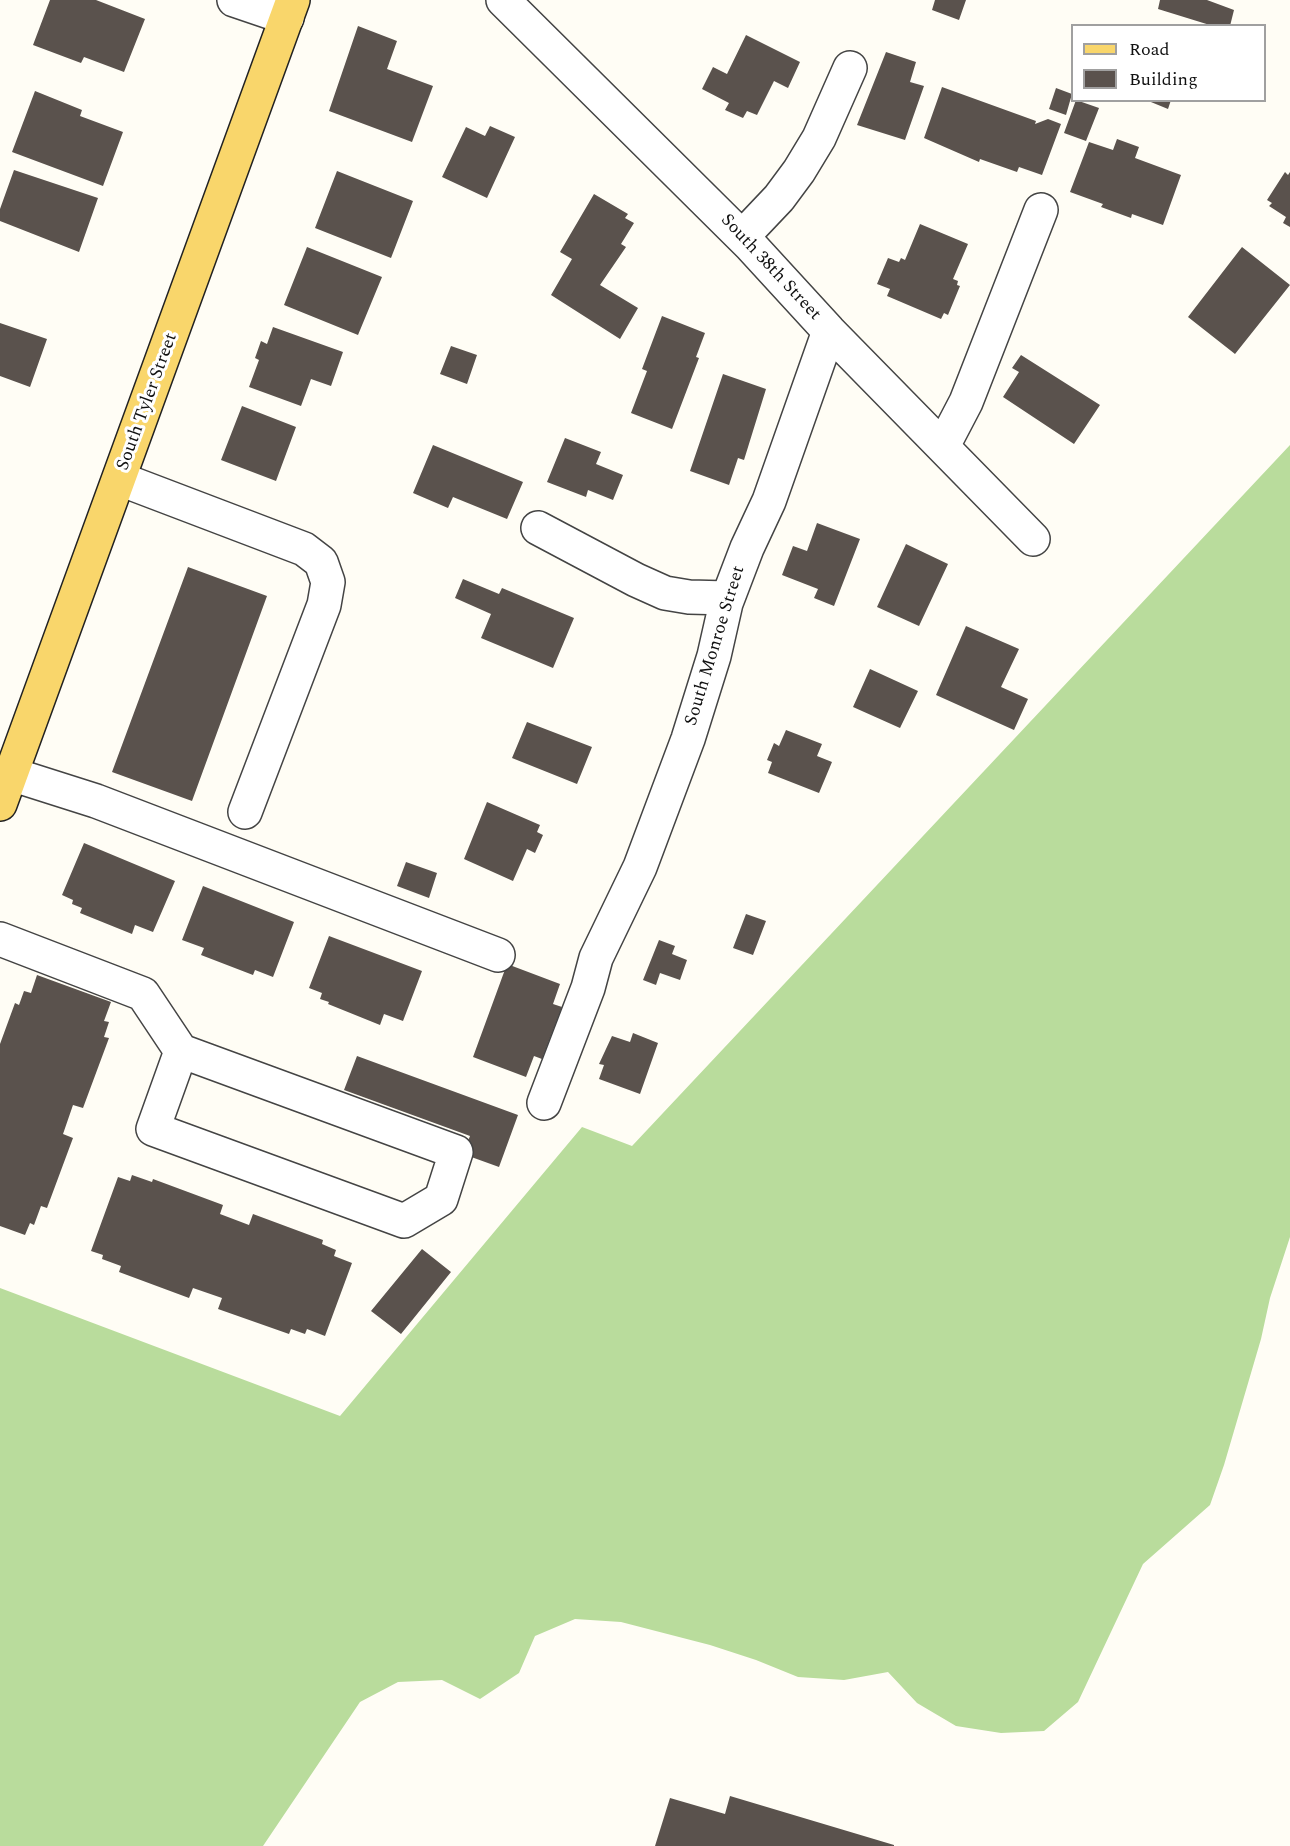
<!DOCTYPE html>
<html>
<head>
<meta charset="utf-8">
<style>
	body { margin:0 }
	#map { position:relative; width:1290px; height:1846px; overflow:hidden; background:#fffdf5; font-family:Spectral,serif }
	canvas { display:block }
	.legend { position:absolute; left:1071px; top:24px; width:195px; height:78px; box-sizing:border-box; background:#fff; border:2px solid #a0a0a0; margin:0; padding:8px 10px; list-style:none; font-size:18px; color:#111 }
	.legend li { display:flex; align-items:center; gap:12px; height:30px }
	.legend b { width:30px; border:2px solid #a0a0a0 }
</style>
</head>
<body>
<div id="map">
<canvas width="1290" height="1846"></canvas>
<ul class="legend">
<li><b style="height:8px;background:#f9d66b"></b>Road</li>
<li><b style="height:16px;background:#5a524d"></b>Building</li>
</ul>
</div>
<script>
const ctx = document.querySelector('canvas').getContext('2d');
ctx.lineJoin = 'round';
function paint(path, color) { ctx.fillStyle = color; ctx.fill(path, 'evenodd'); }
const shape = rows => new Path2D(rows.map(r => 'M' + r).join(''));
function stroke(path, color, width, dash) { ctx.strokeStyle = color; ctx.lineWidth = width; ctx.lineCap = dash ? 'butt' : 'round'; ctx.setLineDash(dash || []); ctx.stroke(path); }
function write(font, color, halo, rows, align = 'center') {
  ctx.font = font + ' Spectral,serif'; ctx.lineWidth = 6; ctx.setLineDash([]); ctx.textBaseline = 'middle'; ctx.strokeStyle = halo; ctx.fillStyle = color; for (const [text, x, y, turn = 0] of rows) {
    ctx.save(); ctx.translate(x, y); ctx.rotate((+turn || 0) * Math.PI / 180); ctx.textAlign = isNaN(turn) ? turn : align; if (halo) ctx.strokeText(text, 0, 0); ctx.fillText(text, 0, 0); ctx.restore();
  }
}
paint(shape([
	[1290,445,1290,1237,1270,1298,1261,1339,1224,1465,1210,1505,1143,1564,1078,1702,1044,1731,1001,1733,956,1726,917,1703,888,1672,844,1680,798,1677,756,1660,710,1645,621,1622,575,1619,535,1636,519,1673,480,1699,442,1680,398,1682,360,1702,263,1846,0,1846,0,1288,340,1416,582,1127,632,1146]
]), '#b9dc9c');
paint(shape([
	[50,0,96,0,145,19,124,72,84,57,81,63,33,45],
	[935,0,966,0,959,20,932,10],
	[1160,0,1207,0,1234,10,1230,26,1213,26,1158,9],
	[358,26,397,41,387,69,433,86,412,142,329,111],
	[746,35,800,62,788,88,774,81,757,115,747,111,743,118,725,110,729,103,702,89,713,67,727,74],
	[886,52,916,62,910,82,924,86,905,140,857,125],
	[942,87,1036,121,1035,124,1048,119,1061,124,1042,175,1019,167,1017,172,980,159,979,162,924,138],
	[1056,88,1072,94,1066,115,1049,109],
	[35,91,82,110,80,116,123,132,103,186,12,152],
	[1076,100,1099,108,1086,141,1064,133],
	[1146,100,1171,100,1168,109],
	[490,126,515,137,487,198,442,177,466,127,485,136],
	[1117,139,1139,147,1135,158,1181,175,1163,225,1132,214,1131,218,1101,207,1103,204,1070,192,1089,142,1113,150],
	[14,170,98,198,79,252,0,221,0,209],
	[337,171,413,201,391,258,315,228],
	[1285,172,1288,175,1290,172,1290,227,1283,223,1286,217,1269,206,1272,203,1267,200],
	[594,194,628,214,625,218,634,223,621,244,626,247,600,285,638,308,620,339,551,295,572,259,560,252],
	[920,224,968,244,953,279,958,281,957,285,960,286,948,315,944,313,941,319,887,296,890,289,877,284,888,258,899,262,901,258,905,260],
	[307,247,382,277,358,335,284,305],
	[1242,247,1290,285,1235,354,1188,317],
	[662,316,705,333,696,357,699,358,672,429,631,413,647,371,642,369],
	[0,323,47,339,30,387,0,376],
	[273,327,343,352,331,386,311,379,301,406,249,387,259,360,255,358,261,341,267,344],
	[451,346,477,355,467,384,440,374],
	[1021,355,1100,405,1074,444,1003,397,1019,372,1012,368],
	[723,374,766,389,744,460,738,458,729,485,690,471],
	[242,406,296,427,276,481,221,460],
	[565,438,601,452,596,464,623,475,613,500,588,490,586,497,547,482],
	[433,445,523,482,507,519,453,497,448,508,413,493],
	[817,523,860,539,834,606,814,598,818,589,782,575,793,546,807,551],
	[906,544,948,564,919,626,877,607],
	[188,567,267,596,192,801,112,772],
	[463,579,499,594,502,588,574,618,553,668,481,638,491,614,455,598],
	[966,626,1019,649,1001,687,1028,699,1014,730,936,695],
	[870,669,918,691,900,728,853,707],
	[527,722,592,747,577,784,512,758],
	[786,730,822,744,817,756,832,762,819,793,768,773,772,762,767,760,774,743,779,746],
	[487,802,540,825,537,832,543,835,535,853,527,849,513,881,464,859],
	[84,843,175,881,153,932,135,925,132,934,80,913,82,908,72,904,73,900,62,895],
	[406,862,437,873,429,898,397,886],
	[203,886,294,922,273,977,255,970,253,975,201,955,204,948,182,940],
	[746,914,766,921,753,955,733,948],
	[329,936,422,971,403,1021,384,1014,380,1025,328,1004,329,1002,320,999,322,993,309,988],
	[659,940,675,946,672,954,687,960,680,980,660,973,656,985,643,980],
	[507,964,560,984,553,1004,562,1007,542,1059,534,1056,526,1077,473,1057],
	[37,975,111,1002,104,1021,109,1022,104,1037,109,1038,83,1108,73,1105,63,1134,73,1138,47,1208,41,1206,34,1225,30,1223,25,1235,0,1226,0,1044,15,1003,19,1005,24,991,31,993],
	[633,1033,658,1043,640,1094,599,1079,604,1065,599,1064,612,1036,630,1042],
	[357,1056,518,1115,499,1167,463,1154,470,1136,344,1090],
	[132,1175,152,1182,153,1179,223,1205,220,1214,249,1225,253,1214,323,1240,322,1244,336,1250,334,1256,352,1263,325,1336,307,1329,305,1334,291,1329,289,1334,218,1309,222,1298,193,1288,189,1298,119,1272,121,1266,102,1259,103,1255,91,1251,118,1177,130,1181],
	[422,1249,451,1272,401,1334,371,1311],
	[730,1796,894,1845,894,1846,655,1846,670,1798,725,1814]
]), '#5a524d');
const minor = shape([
	[234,0,287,18],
	[503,0,751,246,829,331,1033,539],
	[742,237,779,198,799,171,819,138,850,68],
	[943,446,966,402,1041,210],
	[120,479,304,549,321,562,328,582,324,605,245,812],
	[538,528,636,580,665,593,689,597,728,598],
	[11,774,96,801,498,955],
	[0,939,143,994,181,1051,456,1152,441,1199,404,1221,153,1129,181,1051],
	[544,1103,588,988,596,958,640,867,688,739,714,656,726,603,747,548,769,501,829,331]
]);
const major = shape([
	[0,804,293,0]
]);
stroke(minor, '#444', 36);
stroke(major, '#222', 36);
stroke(minor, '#fff', 33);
stroke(major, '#f9d66b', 33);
write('18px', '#111', '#fff', [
	["South 38th Street",770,268,47],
	["South Tyler Street",148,402,-70],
	["South Monroe Street",716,646,-73]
]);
</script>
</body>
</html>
